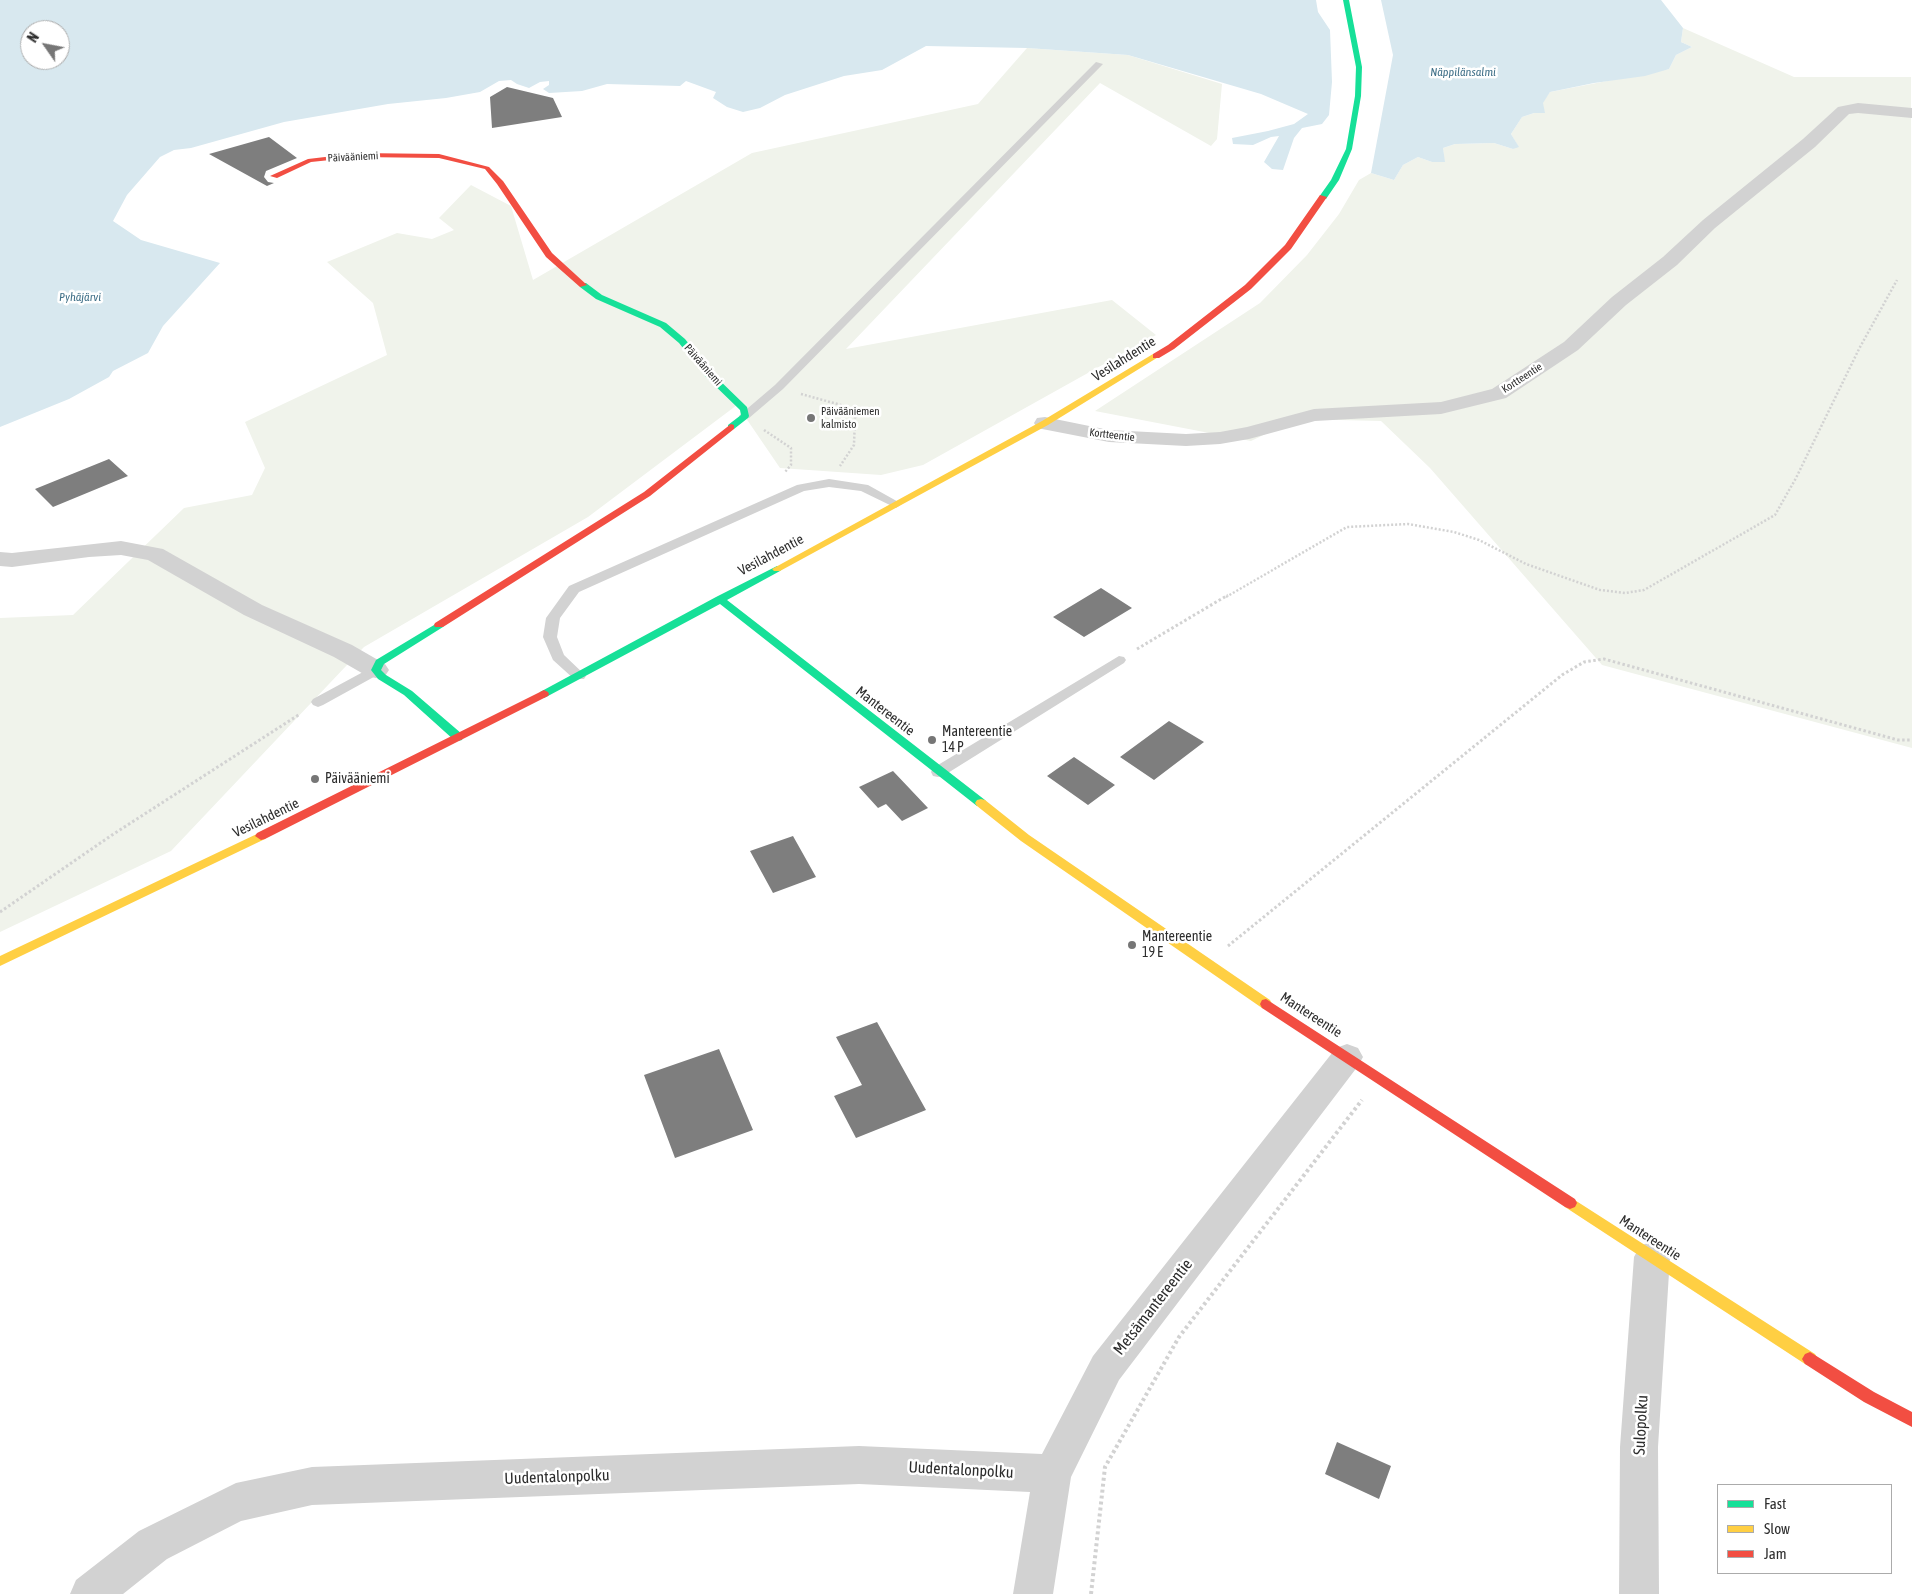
<!DOCTYPE html>
<html>
<head>
<meta charset="utf-8">
<style>
	body { margin:0 }
	#map { position:relative; width:1912px; height:1594px; overflow:hidden; background:#fff; font-family:"Asap Condensed",sans-serif }
	canvas { display:block }
	.legend { position:absolute; left:1717px; top:1484px; width:175px; height:90px; box-sizing:border-box; background:#fff; border:1px solid #ababab; margin:0; padding:6px 9px; list-style:none; font-size:15px; color:#2d2d2d }
	.legend li { display:flex; align-items:center; gap:10px; height:25px }
	.legend b { width:25px; border:1px solid #ababab }
	.north { position:absolute; left:20px; top:20px; width:50px; height:50px; box-sizing:border-box; background:#fff; border:1px solid #ababab; border-radius:50%; rotate:303deg; font-size:14px; font-weight:700; line-height:20px; text-align:center; color:#2d2d2d }
	.north::after { content:''; display:block; margin:auto; width:18px; height:22px; background:#767676; clip-path:polygon(50% 0,100% 100%,50% 72%,0 100%) }
</style>
</head>
<body>
<div id="map">
<canvas width="1912" height="1594"></canvas>
<ul class="legend">
<li><b style="height:6px;background:#16e098"></b>Fast</li>
<li><b style="height:6px;background:#ffcf43"></b>Slow</li>
<li><b style="height:6px;background:#f24e42"></b>Jam</li>
</ul>
<div class="north">N</div>
</div>
<script>
const ctx = document.querySelector('canvas').getContext('2d');
ctx.lineJoin = 'round';
function paint(path, color) { ctx.fillStyle = color; ctx.fill(path, 'evenodd'); }
const shape = rows => new Path2D(rows.map(r => 'M' + r).join(''));
function stroke(path, color, width, dash) { ctx.strokeStyle = color; ctx.lineWidth = width; ctx.lineCap = dash ? 'butt' : 'round'; ctx.setLineDash(dash || []); ctx.stroke(path); }
function write(font, color, halo, rows, align = 'center') {
  ctx.font = font + ' "Asap Condensed",sans-serif'; ctx.lineWidth = 5; ctx.setLineDash([]); ctx.textBaseline = 'middle'; ctx.strokeStyle = halo; ctx.fillStyle = color; for (const [text, x, y, turn = 0] of rows) {
    ctx.save(); ctx.translate(x, y); ctx.rotate((+turn || 0) * Math.PI / 180); ctx.textAlign = isNaN(turn) ? turn : align; if (halo) ctx.strokeText(text, 0, 0); ctx.fillText(text, 0, 0); ctx.restore();
  }
}
paint(shape([
	[1683,28,1794,77,1911,77,1912,748,1602,665,1430,468,1381,421,1297,419,1251,441,1095,411,1260,303,1307,255,1339,214,1359,180,1371,173,1394,180,1403,165,1418,157,1432,162,1444,162,1443,148,1455,144,1494,143,1513,149,1518,146,1511,134,1522,117,1534,113,1550,92,1669,69,1676,55,1692,47,1681,42],
	[1027,48,1128,55,1222,84,1217,139,1211,146,1100,83,846,349,1112,300,1156,335,923,465,881,475,780,468,737,405,588,517,364,647,171,851,0,932,0,618,73,615,184,508,252,495,265,468,245,422,387,355,373,303,327,262,397,233,432,239,454,230,439,218,471,185,511,206,533,280,752,153,978,104]
]), '#f0f3eb');
paint(shape([
	[0,0,1316,0,1318,12,1330,30,1332,82,1329,115,1322,124,1302,128,1294,138,1283,170,1272,169,1264,162,1279,136,1271,137,1253,145,1233,144,1232,138,1268,131,1294,124,1308,114,1261,94,1128,55,1027,48,926,46,882,70,844,76,785,95,760,108,743,112,727,107,713,98,716,92,686,81,680,86,607,84,582,91,549,93,543,89,549,85,549,81,540,82,529,88,517,84,511,80,499,81,480,92,446,98,388,104,284,122,191,148,174,150,160,157,127,195,113,221,141,240,220,263,163,326,148,353,113,371,109,377,69,399,0,427],
	[30,30,60,30,60,60,30,60],
	[1381,0,1661,0,1683,28,1681,42,1692,47,1676,55,1669,69,1645,76,1594,83,1550,92,1543,103,1545,113,1534,113,1522,117,1511,134,1519,147,1513,149,1494,143,1455,144,1443,148,1445,162,1432,162,1418,157,1403,165,1394,180,1371,173,1393,55]
]), '#d8e8ef');
paint(shape([
	[507,87,553,98,562,117,492,128,490,97],
	[269,137,297,158,266,171,264,177,268,182,274,183,267,186,209,154],
	[109,459,128,476,53,507,35,489],
	[1101,588,1132,608,1084,637,1053,617],
	[1169,721,1204,742,1154,780,1120,757],
	[1074,757,1115,785,1088,805,1047,776],
	[893,771,928,808,902,821,886,804,878,808,859,787],
	[793,836,816,877,773,893,750,851],
	[877,1022,926,1110,856,1138,834,1096,862,1085,836,1037],
	[719,1049,753,1130,675,1158,644,1075],
	[1337,1442,1391,1466,1379,1499,1325,1474]
]), '#7e7e7e');
stroke(shape([
	[801,394,841,405,851,411,855,417,854,445,840,466],
	[764,430,791,448,791,465,785,472],
	[1226,597,1347,527,1408,524,1454,532,1479,540,1526,564,1600,590,1625,593,1644,590,1775,515,1796,478,1859,349,1897,280]
]), '#d2d2d2', 2.5, [2, 2]);
stroke(shape([
	[1137,649,1228,595],
	[0,912,112,835,300,714],
	[1228,946,1562,675,1584,662,1604,659,1898,740,1912,740]
]), '#d2d2d2', 3, [2.5, 2.5]);
stroke(shape([
	[1091,1594,1105,1467,1179,1337,1362,1100]
]), '#d2d2d2', 4, [3, 3]);
paint(shape([
	[1096,62,1103,64,783,389,749,418,741,418,739,416,741,414,775,385,1096,62],
	[829,479,868,485,902,504,896,508,861,491,829,487,804,491,579,592,560,618,557,637,564,655,586,676,584,679,574,679,553,660,543,637,546,618,569,586,797,485,829,479],
	[1119,656,1124,657,1126,660,1124,663,943,776,938,777,933,776,931,772,933,768,1119,656],
	[376,665,381,667,383,670,381,673,323,705,318,707,313,705,311,702,313,699,376,665]
]), '#d2d2d2');
paint(shape([
	[1858,103,1912,108,1912,118,1858,113,1849,114,1815,147,1715,228,1677,265,1626,305,1578,350,1506,398,1441,414,1315,421,1249,439,1220,444,1186,446,1109,442,1037,428,1034,423,1037,418,1045,417,1109,430,1186,434,1220,432,1247,427,1314,409,1441,402,1492,389,1564,342,1612,297,1663,257,1703,220,1803,139,1838,107,1858,103],
	[121,541,163,549,262,605,352,645,385,664,389,670,385,676,376,678,367,676,334,657,244,615,148,560,121,555,89,557,12,567,0,566,0,552,12,553,121,541],
	[1347,1044,1358,1048,1363,1057,1358,1066,1119,1380,1071,1477,1053,1594,1013,1594,1030,1492,859,1484,312,1505,241,1521,167,1559,123,1594,70,1594,76,1580,139,1531,236,1483,312,1467,859,1446,1042,1454,1093,1356,1336,1048,1347,1044],
	[1652,1241,1664,1246,1670,1257,1658,1447,1659,1594,1619,1594,1620,1447,1634,1257,1640,1246,1652,1241]
]), '#d2d2d2');
paint(shape([
	[1343,0,1349,0,1362,67,1361,96,1352,149,1339,180,1326,199,1323,199,1319,197,1331,180,1346,149,1355,96,1356,67,1343,0],
	[580,283,586,283,602,295,666,323,685,339,712,373,747,407,749,416,748,418,734,429,728,429,728,425,741,415,740,410,706,377,679,343,660,327,596,299,580,287,580,283],
	[777,566,782,569,780,571,727,600,985,800,987,803,985,806,977,806,720,604,548,696,544,698,539,694,540,692,716,597,777,566],
	[439,622,443,623,444,625,443,627,384,664,381,670,386,675,412,691,462,734,463,737,462,740,458,741,454,740,404,695,378,679,371,670,376,660,439,622]
]), '#16e098');
paint(shape([
	[1153,354,1156,354,1160,356,1048,425,780,571,774,571,772,569,1042,421,1153,354],
	[981,799,985,800,1029,835,1270,1000,1272,1004,1270,1008,1266,1009,1262,1008,1021,841,977,806,975,803,977,800,981,799],
	[261,832,267,836,265,839,0,966,0,956,261,832],
	[1570,1197,1815,1354,1818,1359,1815,1364,1810,1366,1805,1364,1565,1207,1563,1203,1565,1199,1570,1197]
]), '#ffcf43');
paint(shape([
	[359,153,439,154,489,167,503,181,552,253,587,285,580,287,546,257,497,184,485,169,439,158,359,157,311,162,277,178,270,176,308,159,359,153],
	[1320,195,1327,197,1291,249,1251,289,1174,349,1159,358,1153,358,1153,354,1168,345,1245,285,1285,245,1320,195],
	[731,424,734,425,734,429,650,496,443,627,435,627,434,625,435,623,644,492,731,424],
	[544,690,548,692,549,694,548,696,265,839,261,840,255,836,257,833,544,690],
	[1266,999,1575,1199,1577,1203,1575,1207,1570,1209,1565,1207,1262,1008,1260,1004,1262,1000,1266,999],
	[1810,1352,1874,1392,1912,1412,1912,1427,1864,1402,1805,1364,1802,1359,1805,1354,1810,1352]
]), '#f24e42');
for (const [x, y, r, color] of [
	[811,418,5,"#767676"],
	[932,740,5,"#767676"],
	[315,779,5,"#767676"],
	[1132,945,5,"#767676"]
]) { const dot = new Path2D(); dot.arc(x, y, r, 0, 2 * Math.PI); ctx.fillStyle = color; ctx.fill(dot); stroke(dot, '#fff', 2); }
write('11px', '#2d2d2d', '#fff', [
	["Päivääniemi",353,157,-3],
	["Päivääniemi",703,365,49],
	["Kortteentie",1522,378,-33],
	["Kortteentie",1112,435,7]
]);
write('11px', '#2d2d2d', '#fff', [
	["Päivääniemen",821,412],
	["kalmisto",821,425]
], 'left');
write('italic 12px', '#417189', '#fff', [
	["Näppilänsalmi",1463,72],
	["Pyhäjärvi",80,297]
]);
write('14px', '#2d2d2d', '#fff', [
	["Vesilahdentie",1124,359,-32],
	["Vesilahdentie",771,555,-28],
	["Mantereentie",885,711,38],
	["Vesilahdentie",266,818,-26],
	["Mantereentie",1311,1015,33],
	["Mantereentie",1650,1238,33]
]);
write('14px', '#2d2d2d', '#fff', [
	["Mantereentie",942,732],
	["14 P",942,748],
	["Päivääniemi",325,779],
	["Mantereentie",1142,937],
	["19 E",1142,953]
], 'left');
write('16px', '#2d2d2d', '#fff', [
	["Metsämantereentie",1153,1307,-52],
	["Sulopolku",1641,1425,-87],
	["Uudentalonpolku",961,1470,3],
	["Uudentalonpolku",557,1477,-2]
]);
</script>
</body>
</html>
